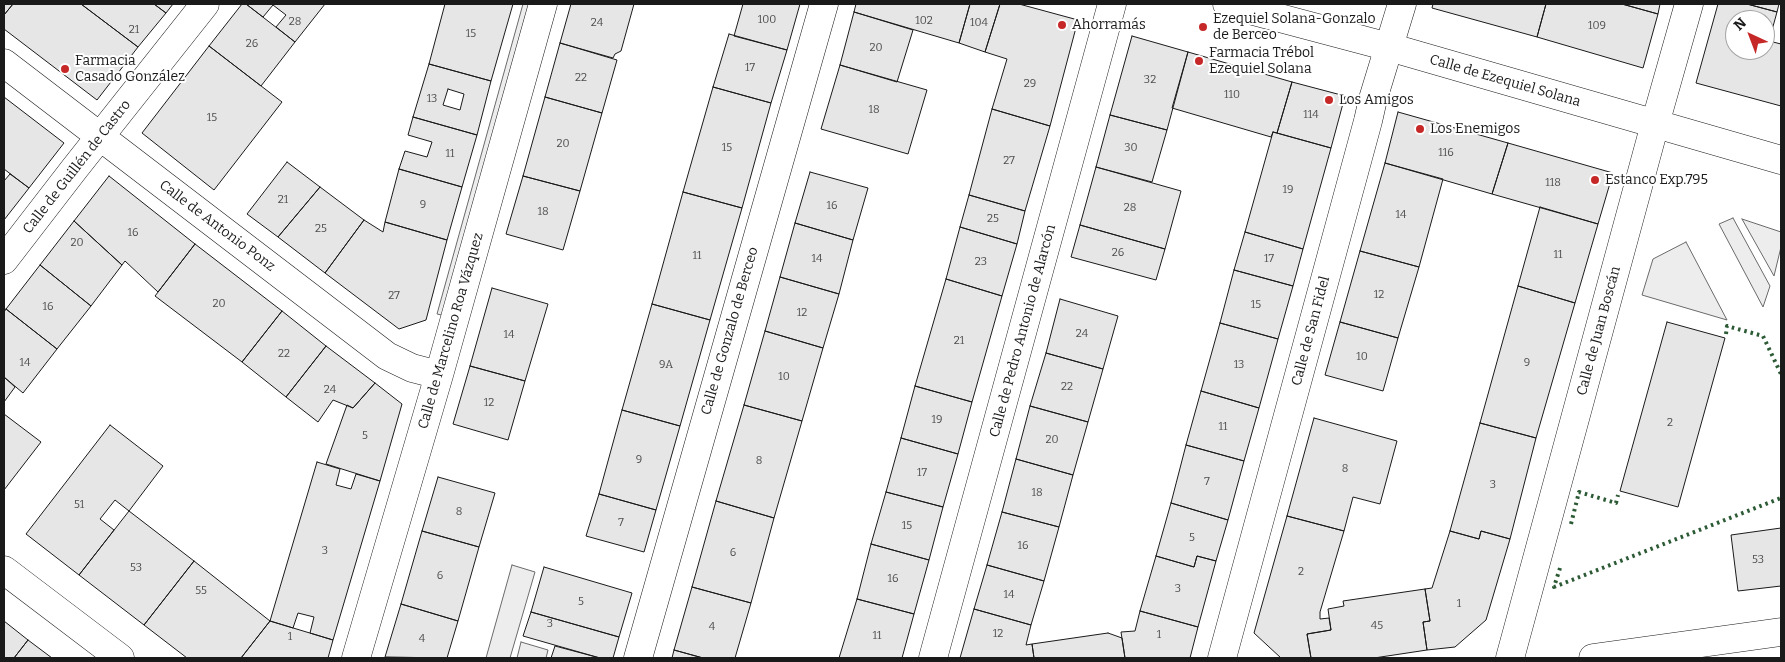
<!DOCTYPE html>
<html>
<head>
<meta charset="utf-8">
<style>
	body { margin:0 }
	#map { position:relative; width:1785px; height:662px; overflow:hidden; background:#fff; font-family:Bitter,serif }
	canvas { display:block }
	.frame { position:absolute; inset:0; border:5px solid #1a1a1a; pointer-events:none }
	.north { position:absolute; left:1725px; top:10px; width:50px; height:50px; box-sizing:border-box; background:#fff; border:1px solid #a3a3a3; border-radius:50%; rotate:317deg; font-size:14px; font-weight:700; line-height:20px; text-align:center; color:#1a1a1a }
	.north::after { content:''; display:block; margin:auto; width:18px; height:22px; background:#c62828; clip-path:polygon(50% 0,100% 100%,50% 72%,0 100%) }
</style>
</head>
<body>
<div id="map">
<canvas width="1785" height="662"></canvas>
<div class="frame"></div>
<div class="north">N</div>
</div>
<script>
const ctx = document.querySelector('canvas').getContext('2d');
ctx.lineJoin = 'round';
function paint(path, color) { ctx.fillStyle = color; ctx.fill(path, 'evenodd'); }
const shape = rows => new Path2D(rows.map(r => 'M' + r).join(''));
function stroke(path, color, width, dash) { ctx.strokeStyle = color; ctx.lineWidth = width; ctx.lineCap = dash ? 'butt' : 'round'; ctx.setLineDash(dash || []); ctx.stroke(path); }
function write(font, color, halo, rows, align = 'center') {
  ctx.font = font + ' Bitter,serif'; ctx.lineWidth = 4; ctx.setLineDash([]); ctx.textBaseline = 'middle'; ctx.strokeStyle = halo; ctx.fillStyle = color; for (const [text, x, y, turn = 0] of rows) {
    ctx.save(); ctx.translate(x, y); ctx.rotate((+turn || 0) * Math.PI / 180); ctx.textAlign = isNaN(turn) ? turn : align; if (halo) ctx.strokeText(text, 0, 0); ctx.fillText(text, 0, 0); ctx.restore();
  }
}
const built = shape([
	[523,4,533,4,446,316,437,314,523,4],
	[1733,218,1770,286,1763,307,1719,224,1733,218],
	[1742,219,1781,232,1781,247,1774,276,1742,219],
	[1686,242,1727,320,1642,295,1653,259,1686,242],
	[512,565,535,572,510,658,486,658,512,565],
	[521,642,548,650,546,658,517,658,521,642]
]);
paint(built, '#ededed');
stroke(built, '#6a6a6a', 1);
const building = shape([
	[4,4,13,4,4,15,4,4],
	[13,4,81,4,138,47,97,100,4,29,4,15,13,4],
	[81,4,154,4,166,13,138,47,81,4],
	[154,4,173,4,166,13,154,4],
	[242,4,246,4,295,42,261,86,209,46,242,4],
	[246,4,325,4,295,42,276,27,286,15,273,5,263,17,246,4],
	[445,4,513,4,491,81,429,64,445,4],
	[571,4,634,4,621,51,615,54,613,58,560,43,571,4],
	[743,4,800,4,787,50,734,36,743,4],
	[856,4,970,4,959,43,854,12,856,4],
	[970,4,1000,4,985,52,959,43,970,4],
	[1000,4,1019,4,1078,20,1050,126,992,109,1007,59,985,52,1000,4],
	[1433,4,1546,4,1537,37,1432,8,1433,4],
	[1546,4,1622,4,1658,14,1643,68,1537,37,1546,4],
	[1622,4,1660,4,1658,14,1622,4],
	[1718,4,1747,4,1777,12,1769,41,1781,44,1781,106,1696,83,1718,4],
	[1735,20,1765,20,1765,50,1735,50,1735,20],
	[1747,4,1779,4,1777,12,1747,4],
	[854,12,913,30,897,82,840,65,854,12],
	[729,34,787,50,771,103,713,87,729,34],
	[1132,36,1188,52,1167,130,1110,115,1132,36],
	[560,43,617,60,602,113,545,97,560,43],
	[209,46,282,102,214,190,142,133,209,46],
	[1188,52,1292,82,1277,133,1273,132,1271,137,1172,108,1188,52],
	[429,64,491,81,477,135,413,117,429,64],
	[448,89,464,94,460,110,443,105,448,89],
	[840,65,927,90,908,154,821,129,840,65],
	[1292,82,1345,96,1331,148,1277,133,1292,82],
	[713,87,771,103,742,208,683,192,713,87],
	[4,97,64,143,29,188,4,169,4,97],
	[545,97,602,113,580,191,523,176,545,97],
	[992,109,1050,126,1025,211,969,195,992,109],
	[1398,112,1508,143,1492,194,1385,163,1398,112],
	[1110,115,1167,130,1152,182,1096,167,1110,115],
	[413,117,477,135,462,187,399,169,405,151,427,157,432,142,408,135,413,117],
	[1273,132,1331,148,1303,249,1245,232,1273,132],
	[1508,143,1613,173,1598,224,1492,194,1508,143],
	[287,162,320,187,278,237,247,214,287,162],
	[1385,163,1443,179,1419,267,1360,251,1385,163],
	[1096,167,1181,191,1165,249,1080,225,1096,167],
	[399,169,462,187,447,240,385,222,399,169],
	[810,172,868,188,853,240,795,223,810,172],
	[10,174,29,188,4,220,4,181,10,174],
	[109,176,195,244,158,292,125,261,122,265,74,221,109,176],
	[523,176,580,191,563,250,506,234,523,176],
	[320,187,364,220,325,273,278,237,320,187],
	[683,192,742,208,710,320,652,304,683,192],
	[969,195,1025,211,1017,244,960,227,969,195],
	[1540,207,1598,224,1575,303,1518,286,1540,207],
	[364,220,383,232,385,222,447,240,426,320,399,329,325,273,364,220],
	[74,221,122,265,91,306,40,265,74,221],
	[795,223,853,240,839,294,780,277,795,223],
	[1080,225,1165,249,1156,280,1071,257,1080,225],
	[960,227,1017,244,1002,296,946,279,960,227],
	[1245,232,1303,249,1293,286,1234,270,1245,232],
	[195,244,282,311,242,362,155,296,195,244],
	[1360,251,1419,267,1398,338,1340,322,1360,251],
	[40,265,91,306,57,349,6,309,40,265],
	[1234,270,1293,286,1278,339,1220,323,1234,270],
	[780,277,839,294,823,348,765,331,780,277],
	[946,279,1002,296,972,402,915,386,946,279],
	[1518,286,1575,303,1536,438,1480,423,1518,286],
	[492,288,548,304,525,381,470,366,492,288],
	[1060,299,1118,316,1103,369,1046,353,1060,299],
	[652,304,710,320,680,426,622,410,652,304],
	[6,309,57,349,23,393,4,377,4,312,6,309],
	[282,311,326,346,286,397,242,362,282,311],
	[1340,322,1398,338,1383,391,1325,375,1340,322],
	[1667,322,1725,338,1678,507,1620,491,1667,322],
	[1220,323,1278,339,1259,408,1201,391,1220,323],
	[765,331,823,348,802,421,744,405,765,331],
	[326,346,375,383,353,408,333,400,318,422,286,397,326,346],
	[1046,353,1103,369,1088,422,1030,406,1046,353],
	[470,366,525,381,508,440,453,424,470,366],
	[4,377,15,387,4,402,4,377],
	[375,383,402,404,380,481,326,464,347,405,353,408,375,383],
	[915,386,972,402,958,454,901,438,915,386],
	[1201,391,1259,408,1244,461,1186,445,1201,391],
	[744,405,802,421,774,518,716,501,744,405],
	[1030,406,1088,422,1073,475,1016,459,1030,406],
	[622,410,680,426,656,510,599,494,622,410],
	[4,414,41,442,4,490,4,414],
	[1314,418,1397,441,1380,504,1353,497,1344,531,1287,516,1314,418],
	[1480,423,1536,438,1510,539,1481,531,1479,539,1450,531,1480,423],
	[110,425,163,466,129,511,115,500,100,519,114,530,79,575,26,534,110,425],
	[901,438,958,454,943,507,886,492,901,438],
	[1186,445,1244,461,1228,520,1171,503,1186,445],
	[1016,459,1073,475,1059,527,1002,512,1016,459],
	[317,462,340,469,336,485,351,489,356,474,380,481,333,640,310,633,314,617,298,613,293,628,270,621,317,462],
	[438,477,495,493,479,547,422,531,438,477],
	[886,492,943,507,929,560,871,544,886,492],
	[599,494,656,510,644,552,586,536,599,494],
	[716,501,774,518,751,603,692,587,716,501],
	[1171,503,1228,520,1216,561,1197,556,1194,567,1156,556,1171,503],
	[129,511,194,561,144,625,79,575,129,511],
	[1002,512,1059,527,1044,581,987,565,1002,512],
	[1287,516,1344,531,1320,612,1320,619,1329,618,1331,630,1307,634,1311,658,1281,658,1254,633,1287,516],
	[1781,528,1781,586,1738,591,1731,535,1781,528],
	[422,531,479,547,458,621,401,604,422,531],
	[1450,531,1479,539,1481,531,1510,539,1486,620,1455,647,1427,650,1423,622,1430,621,1425,589,1432,588,1450,531],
	[871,544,929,560,914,614,857,599,871,544],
	[1156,556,1194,567,1197,556,1216,561,1198,627,1140,611,1156,556],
	[194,561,270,621,241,658,187,658,144,625,194,561],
	[987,565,1044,581,1031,625,974,609,987,565],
	[544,567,632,593,619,637,531,612,544,567],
	[692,587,751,603,735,658,703,658,674,650,692,587],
	[1425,589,1430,621,1423,622,1427,650,1374,658,1311,658,1307,634,1331,630,1328,609,1344,606,1343,601,1425,589],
	[857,599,914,614,902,658,839,658,857,599],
	[401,604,458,621,447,658,385,657,401,604],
	[974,609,1031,625,1026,645,1032,644,1034,658,960,658,974,609],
	[1140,611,1198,627,1190,658,1125,658,1121,632,1135,631,1140,611],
	[531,612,619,637,613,658,600,658,523,636,531,612],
	[4,621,28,640,14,658,4,658,4,621],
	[270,621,333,640,328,658,241,658,270,621],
	[1108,633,1122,638,1125,658,1034,658,1032,644,1108,633],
	[28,640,52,658,14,658,28,640],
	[555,646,600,658,551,658,555,646],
	[674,650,703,658,672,658,674,650]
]);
paint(building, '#e6e6e6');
stroke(building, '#1a1a1a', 1);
const street = shape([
	[1227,4,1389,47,1781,160],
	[4,63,387,356,412,368,439,375],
	[4,260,75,168,205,4],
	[4,570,120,658],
	[356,658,439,375,543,4],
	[638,658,824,4],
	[933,658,1112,4],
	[1222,658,1368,121,1373,99,1402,4],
	[1510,658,1655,124,1689,4],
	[1593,658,1781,632]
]);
stroke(street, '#1a1a1a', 29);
stroke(street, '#fff', 28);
stroke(shape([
	[1726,334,1727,326,1763,336,1781,374],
	[1571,524,1579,492,1616,503,1618,495],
	[1560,568,1554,587,1781,498]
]), '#2b5a34', 4, [2.5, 4]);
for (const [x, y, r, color] of [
	[1062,25,5,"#c62828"],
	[1203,27,5,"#c62828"],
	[1199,61,5,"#c62828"],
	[65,69,5,"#c62828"],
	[1329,100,5,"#c62828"],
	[1420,129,5,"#c62828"],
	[1595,180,5,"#c62828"]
]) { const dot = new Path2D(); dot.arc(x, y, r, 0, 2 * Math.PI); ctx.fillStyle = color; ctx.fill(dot); stroke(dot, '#fff', 2); }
write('11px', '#4d4d4d', null, [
	["100",767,20],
	["102",924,21],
	["28",295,22],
	["24",597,23],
	["104",979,23],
	["109",1597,26],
	["21",134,30],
	["15",471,34],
	["26",252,44],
	["20",876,48],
	["17",750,68],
	["22",581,78],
	["32",1150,80],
	["29",1030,84],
	["110",1232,95],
	["13",432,99],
	["18",874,110],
	["114",1311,115],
	["15",212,118],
	["20",563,144],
	["15",727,148],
	["30",1131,148],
	["116",1446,153],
	["11",450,154],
	["27",1009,161],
	["118",1553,183],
	["19",1288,190],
	["21",283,200],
	["9",423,205],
	["16",832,206],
	["28",1130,208],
	["18",543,212],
	["14",1401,215],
	["25",993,219],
	["25",321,229],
	["16",133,233],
	["20",77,243],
	["26",1118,253],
	["11",1558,255],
	["11",697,256],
	["14",817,259],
	["17",1269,259],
	["23",981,262],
	["12",1379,295],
	["27",394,296],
	["20",219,304],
	["15",1256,305],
	["16",48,307],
	["12",802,313],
	["24",1082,334],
	["14",509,335],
	["21",959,341],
	["22",284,354],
	["10",1362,357],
	["14",25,363],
	["9",1527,363],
	["9A",666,365],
	["13",1239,365],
	["10",784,377],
	["22",1067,387],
	["24",330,390],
	["12",489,403],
	["19",937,420],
	["2",1670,423],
	["11",1223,427],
	["5",365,436],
	["20",1052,440],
	["9",639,460],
	["8",759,461],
	["8",1345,469],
	["17",922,473],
	["7",1207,482],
	["3",1493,485],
	["18",1037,493],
	["51",79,505],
	["8",459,512],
	["7",621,523],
	["15",907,526],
	["5",1192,538],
	["16",1023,546],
	["3",325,551],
	["6",733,553],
	["53",1758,560],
	["53",136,568],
	["2",1301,572],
	["6",440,576],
	["16",893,579],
	["3",1178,589],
	["55",201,591],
	["14",1009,595],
	["5",581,602],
	["1",1459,604],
	["3",550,624],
	["45",1377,626],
	["4",712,627],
	["12",998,634],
	["1",1159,635],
	["11",877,636],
	["1",290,637],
	["4",422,639]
]);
write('14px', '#1a1a1a', '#fff', [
	["Ezequiel Solana-Gonzalo",1213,19],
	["de Berceo",1213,35],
	["Ahorramás",1072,25],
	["Farmacia Trébol",1209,53],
	["Ezequiel Solana",1209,69],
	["Farmacia",75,61],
	["Casado González",75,77],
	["Los Amigos",1339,100],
	["Los Enemigos",1430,129],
	["Estanco Exp.795",1605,180]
], 'left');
write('14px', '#1a1a1a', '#fff', [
	["Calle de Ezequiel Solana",1505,81,16],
	["Calle de Guillén de Castro",77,167,-52],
	["Calle de Antonio Ponz",217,226,37],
	["Calle de Marcelino Roa Vázquez",451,331,-74],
	["Calle de Gonzalo de Berceo",730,331,-74],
	["Calle de Pedro Antonio de Alarcón",1023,331,-75],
	["Calle de San Fidel",1311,331,-75],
	["Calle de Juan Boscán",1599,331,-75]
]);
</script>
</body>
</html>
